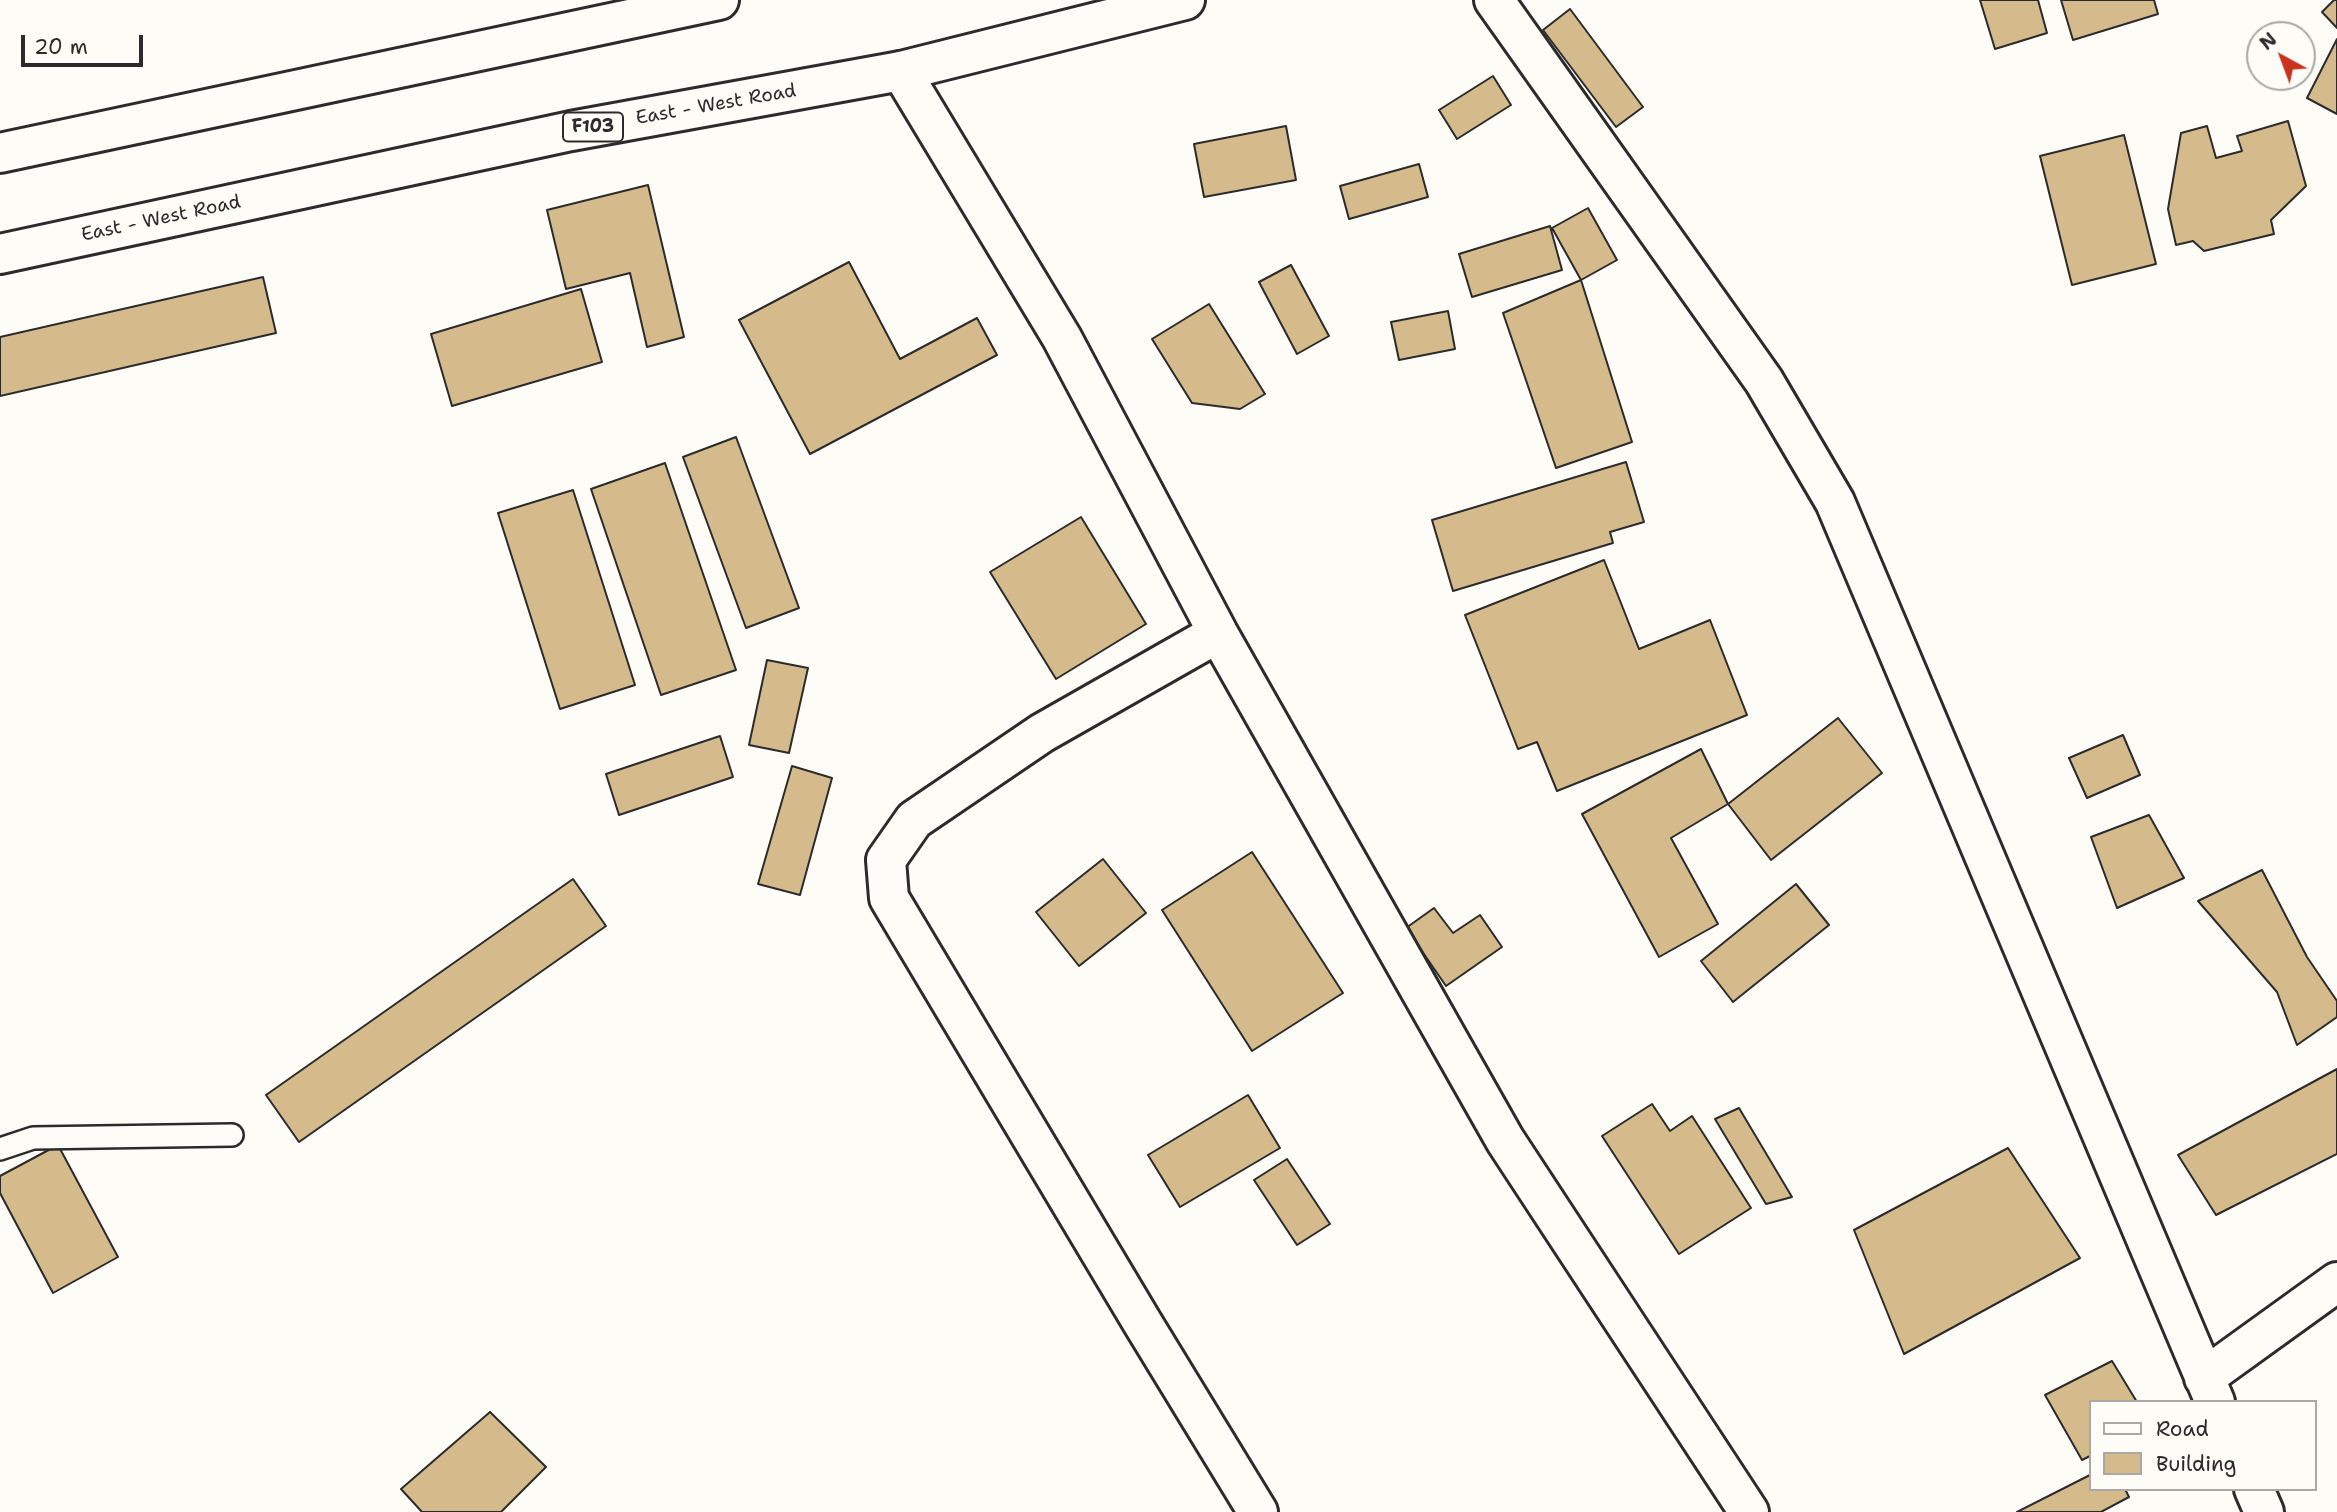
<!DOCTYPE html>
<html>
<head>
<meta charset="utf-8">
<style>
	body { margin:0 }
	#map { position:relative; width:2337px; height:1512px; overflow:hidden; background:#fdfcf7; font-family:"Shantell Sans",sans-serif }
	canvas { display:block }
	.legend { position:absolute; left:2089px; top:1400px; width:228px; height:91px; box-sizing:border-box; background:#fdfcf7; border:2px solid #a9a8a5; margin:0; padding:9px 12px; list-style:none; font-size:21px; color:#2b2b2b }
	.legend li { display:flex; align-items:center; gap:14px; height:35px }
	.legend b { width:35px; border:2px solid #a9a8a5 }
	.north { position:absolute; left:2246px; top:21px; width:70px; height:70px; box-sizing:border-box; background:#fdfcf7; border:2px solid #a9a8a5; border-radius:50%; rotate:319deg; font-size:19px; font-weight:700; line-height:28px; text-align:center; color:#2b2b2b }
	.north::after { content:''; display:block; margin:auto; width:24px; height:32px; background:#c8321e; clip-path:polygon(50% 0,100% 100%,50% 72%,0 100%) }
	.scale { position:absolute; left:21px; top:35px; width:122px; height:32px; box-sizing:border-box; border:4px solid #2b2b2b; border-top:0; padding-left:9px; font-size:21px; line-height:24px; white-space:nowrap; color:#2b2b2b; -webkit-text-stroke:5px #fdfcf7; paint-order:stroke }
</style>
</head>
<body>
<div id="map">
<canvas width="2337" height="1512"></canvas>
<ul class="legend">
<li><b style="height:9px;background:#fdfcf7"></b>Road</li>
<li><b style="height:19px;background:#d5bb8b"></b>Building</li>
</ul>
<div class="north">N</div>
<div class="scale">20 m</div>
</div>
<script>
const ctx = document.querySelector('canvas').getContext('2d');
ctx.lineJoin = 'round';
function paint(path, color) { ctx.fillStyle = color; ctx.fill(path, 'evenodd'); }
const shape = rows => new Path2D(rows.map(r => 'M' + r).join(''));
function stroke(path, color, width, dash) { ctx.strokeStyle = color; ctx.lineWidth = width; ctx.lineCap = dash ? 'butt' : 'round'; ctx.setLineDash(dash || []); ctx.stroke(path); }
function write(font, color, halo, rows, align = 'center') {
  ctx.font = font + ' "Shantell Sans",sans-serif'; ctx.lineWidth = 7; ctx.setLineDash([]); ctx.textBaseline = 'middle'; ctx.strokeStyle = halo; ctx.fillStyle = color; for (const [text, x, y, turn = 0] of rows) {
    ctx.save(); ctx.translate(x, y); ctx.rotate((+turn || 0) * Math.PI / 180); ctx.textAlign = isNaN(turn) ? turn : align; if (halo) ctx.strokeText(text, 0, 0); ctx.fillText(text, 0, 0); ctx.restore();
  }
}
const building = shape([
	[1980,0,2038,0,2047,33,1995,49,1980,0],
	[2061,0,2154,0,2158,14,2073,40,2061,0],
	[2334,0,2337,0,2337,28,2322,12,2334,0],
	[1570,9,1643,107,1616,127,1543,30,1570,9],
	[2337,39,2337,114,2307,98,2337,39],
	[1493,76,1511,105,1457,139,1439,110,1493,76],
	[2288,121,2306,186,2271,220,2274,234,2204,251,2193,241,2176,245,2168,209,2181,133,2207,126,2216,158,2242,151,2237,136,2288,121],
	[1286,126,1296,180,1204,197,1194,144,1286,126],
	[2124,135,2156,264,2072,285,2040,156,2124,135],
	[1419,164,1428,197,1349,219,1340,186,1419,164],
	[648,185,684,337,647,347,630,273,566,289,547,210,648,185],
	[1588,208,1617,260,1581,280,1552,228,1588,208],
	[1550,226,1562,270,1472,297,1459,254,1550,226],
	[849,262,900,359,977,318,997,355,810,454,739,320,849,262],
	[1291,265,1329,336,1297,354,1259,282,1291,265],
	[263,277,276,333,0,396,0,337,263,277],
	[1581,280,1632,442,1556,468,1503,313,1581,280],
	[581,289,602,362,452,406,431,334,581,289],
	[1209,304,1265,394,1240,409,1192,403,1152,339,1209,304],
	[1448,311,1455,349,1399,360,1391,322,1448,311],
	[736,437,799,608,746,628,683,457,736,437],
	[1626,462,1644,522,1610,532,1613,543,1453,591,1432,520,1626,462],
	[665,463,736,670,661,695,591,489,665,463],
	[573,490,635,685,560,709,498,513,573,490],
	[1081,517,1146,624,1056,679,990,572,1081,517],
	[1604,560,1639,649,1710,620,1747,715,1557,791,1537,742,1518,749,1465,615,1604,560],
	[767,660,808,668,789,753,749,745,767,660],
	[1838,718,1882,773,1771,860,1728,804,1838,718],
	[2123,735,2140,775,2087,798,2069,758,2123,735],
	[720,736,733,777,619,815,606,774,720,736],
	[1701,749,1728,804,1671,838,1718,924,1659,957,1582,814,1701,749],
	[792,766,832,778,800,895,758,884,792,766],
	[2149,815,2184,878,2117,908,2091,837,2149,815],
	[1252,852,1343,993,1252,1051,1162,910,1252,852],
	[1103,859,1146,913,1079,966,1036,912,1103,859],
	[2262,870,2307,957,2337,1001,2337,1017,2297,1045,2277,992,2198,901,2262,870],
	[573,879,606,926,299,1142,266,1095,573,879],
	[1796,884,1829,925,1733,1002,1701,961,1796,884],
	[1434,908,1453,933,1480,915,1502,947,1446,986,1406,928,1434,908],
	[2337,1069,2337,1154,2216,1215,2178,1155,2337,1069],
	[1248,1095,1280,1148,1180,1207,1148,1155,1248,1095],
	[1652,1104,1670,1131,1692,1116,1751,1208,1679,1254,1602,1136,1652,1104],
	[1739,1108,1792,1197,1766,1204,1715,1119,1739,1108],
	[58,1145,118,1257,53,1293,0,1193,0,1176,58,1145],
	[2008,1148,2080,1258,1904,1354,1854,1230,2008,1148],
	[1287,1159,1330,1224,1297,1245,1254,1180,1287,1159],
	[2112,1361,2137,1402,2090,1402,2090,1456,2082,1460,2045,1395,2112,1361],
	[490,1412,546,1467,501,1512,422,1512,401,1489,490,1412],
	[2090,1475,2090,1489,2125,1489,2129,1497,2101,1512,2017,1512,2090,1475]
]);
paint(building, '#d5bb8b');
stroke(building, '#2b2b2b', 2);
const lane = shape([
	[0,1149,33,1138,232,1135]
]);
const street = shape([
	[1494,0,1764,381,1835,502,2215,1402],
	[901,71,1062,338,1218,633,1505,1140,1749,1512],
	[1218,633,1042,733,914,820,886,860,889,898,1142,1322,1258,1512],
	[2204,1378,2337,1282],
	[2254,1489,2264,1512]
]);
const primary = shape([
	[0,153,719,0],
	[0,254,571,131,901,71,1185,0]
]);
stroke(lane, '#2b2b2b', 26);
stroke(street, '#2b2b2b', 44);
stroke(primary, '#2b2b2b', 44);
stroke(lane, '#fdfcf7', 21);
stroke(street, '#fdfcf7', 38);
stroke(primary, '#fdfcf7', 38);
for (const [x, y, w] of [
	[593,127,60]
]) { const box = new Path2D(); box.roundRect(x - w / 2, y - 14.5, w, 29, 5); ctx.fillStyle = '#fdfcf7'; ctx.fill(box); stroke(box, '#2b2b2b', 2); }
write('bold 18px', '#2b2b2b', null, [
	["F103",593,127]
]);
write('19px', '#2b2b2b', '#fdfcf7', [
	["East - West Road",716,105,-10],
	["East - West Road",161,219,-12]
]);
</script>
</body>
</html>
